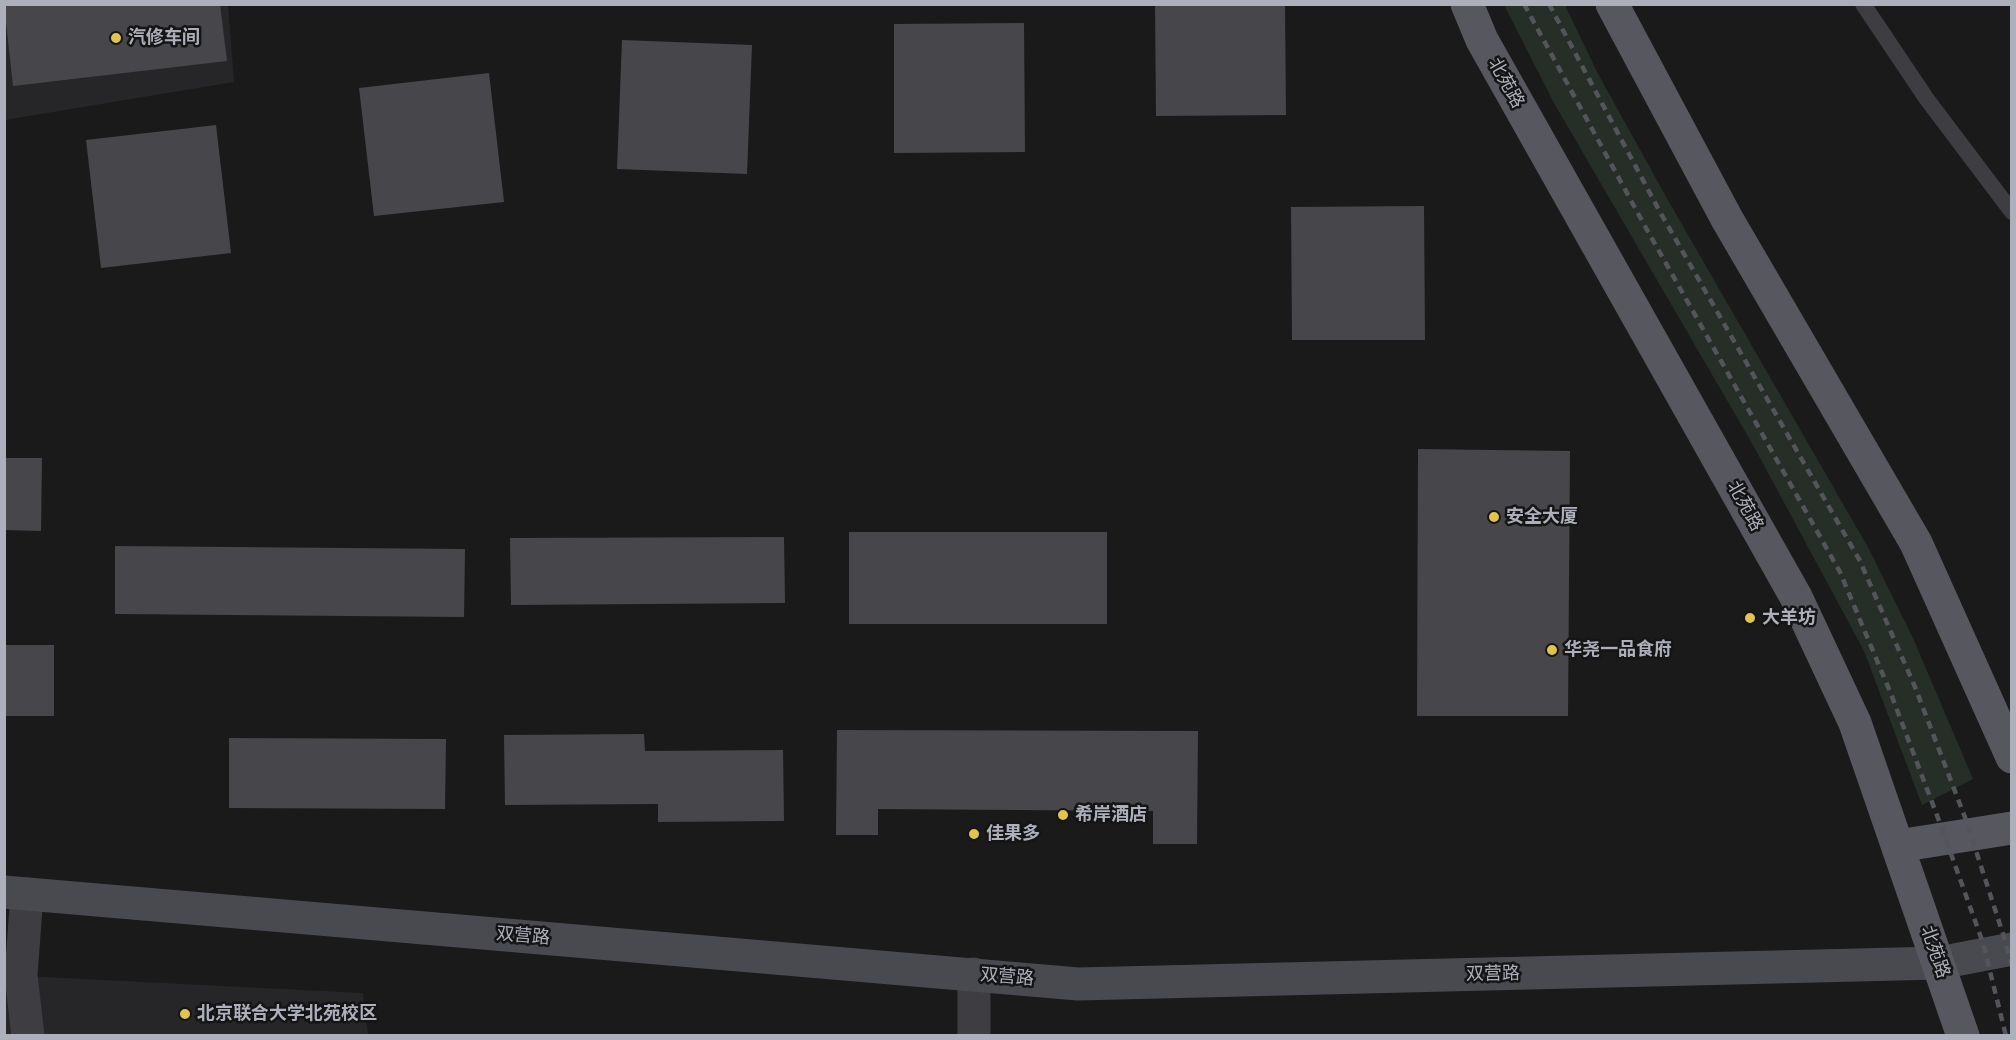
<!DOCTYPE html>
<html>
<head>
<meta charset="utf-8">
<style>
	body { margin:0 }
	#map { position:relative; width:2016px; height:1040px; overflow:hidden; background:#1a1a1b; font-family:Cabin,sans-serif }
	canvas { display:block }
	.frame { position:absolute; inset:0; border:6px solid #adafba; pointer-events:none }
</style>
</head>
<body>
<div id="map">
<canvas width="2016" height="1040"></canvas>
<div class="frame"></div>
</div>
<script>
const ctx = document.querySelector('canvas').getContext('2d');
ctx.lineJoin = 'round';
function paint(path, color) { ctx.fillStyle = color; ctx.fill(path, 'evenodd'); }
const shape = rows => new Path2D(rows.map(r => 'M' + r).join(''));
function stroke(path, color, width, dash) { ctx.strokeStyle = color; ctx.lineWidth = width; ctx.lineCap = dash ? 'butt' : 'round'; ctx.setLineDash(dash || []); ctx.stroke(path); }
function write(font, color, halo, rows, align = 'center') {
  ctx.font = font + ' Cabin,"Noto Sans SC",sans-serif'; ctx.lineWidth = 5; ctx.setLineDash([]); ctx.textBaseline = 'middle'; ctx.strokeStyle = halo; ctx.fillStyle = color; for (const [text, x, y, turn = 0] of rows) {
    ctx.save(); ctx.translate(x, y); ctx.rotate((+turn || 0) * Math.PI / 180); ctx.textAlign = isNaN(turn) ? turn : align; if (halo) ctx.strokeText(text, 0, 0); ctx.fillText(text, 0, 0); ctx.restore();
  }
}
paint(shape([
	[5,5,228,5,234,82,5,120],
	[4,975,363,993,368,1035,5,1035]
]), '#262628');
paint(shape([
	[1504,5,1565,5,1597,72,1669,202,1869,549,1913,638,1973,779,1922,805,1864,651,1753,445,1554,103]
]), '#262e28');
paint(shape([
	[4,4,220,4,227,61,13,86],
	[1155,4,1285,4,1286,115,1156,116],
	[1024,23,1025,152,894,153,894,24],
	[622,40,752,45,747,174,617,169],
	[489,73,504,202,374,216,359,88],
	[216,125,231,253,101,268,86,140],
	[1424,206,1425,340,1292,340,1291,207],
	[1418,449,1570,451,1568,716,1417,716],
	[4,458,42,458,41,531,4,530],
	[849,532,1107,532,1107,624,849,624],
	[784,537,785,603,511,605,510,538],
	[115,546,465,549,464,617,115,614],
	[4,645,54,645,54,716,4,716],
	[837,730,1198,731,1197,844,1153,844,1153,811,878,809,878,835,836,835],
	[644,734,645,751,783,750,784,821,658,822,658,804,505,805,504,735],
	[229,738,446,739,445,809,229,808]
]), '#47474b');
stroke(shape([
	[1863,4,1926,98,2012,212]
]), '#3d3d42', 16);
stroke(shape([
	[27,894,21,975,28,1036],
	[974,974,974,1036]
]), '#3d3d42', 33);
stroke(shape([
	[4,892,1078,984,1939,963,2012,949]
]), '#494a50', 33);
stroke(shape([
	[1467,4,1482,40,1796,597,1855,723,1963,1036],
	[1612,4,1727,219,1916,543,2012,757],
	[1898,846,2012,828]
]), '#57585f', 33);
stroke(shape([
	[1524,4,1646,228,1840,572,1891,694,1941,826,1983,943,2006,1036],
	[1549,4,1660,212,1860,561,1915,687,1966,820,2004,937,2012,966]
]), '#54555b', 4.5, [8, 6]);
for (const [x, y, r, color] of [
	[116,38,6,"#e2c44b"],
	[1494,517,6,"#e2c44b"],
	[1750,618,6,"#e2c44b"],
	[1552,650,6,"#e2c44b"],
	[1063,815,6,"#e2c44b"],
	[974,834,6,"#e2c44b"],
	[185,1014,6,"#e2c44b"]
]) { const dot = new Path2D(); dot.arc(x, y, r, 0, 2 * Math.PI); ctx.fillStyle = color; ctx.fill(dot); stroke(dot, '#151516', 2); }
write('bold 18px', '#adafba', '#151516', [
	["汽修车间",128,38],
	["安全大厦",1506,517],
	["大羊坊",1762,618],
	["华尧一品食府",1564,650],
	["希岸酒店",1075,815],
	["佳果多",986,834],
	["北京联合大学北苑校区",197,1014]
], 'left');
write('18px', '#adafba', '#151516', [
	["北苑路",1506,83,61],
	["北苑路",1745,506,61],
	["双营路",523,936,5],
	["北苑路",1935,952,71],
	["双营路",1493,974,-1],
	["双营路",1007,977,5]
]);
</script>
</body>
</html>
